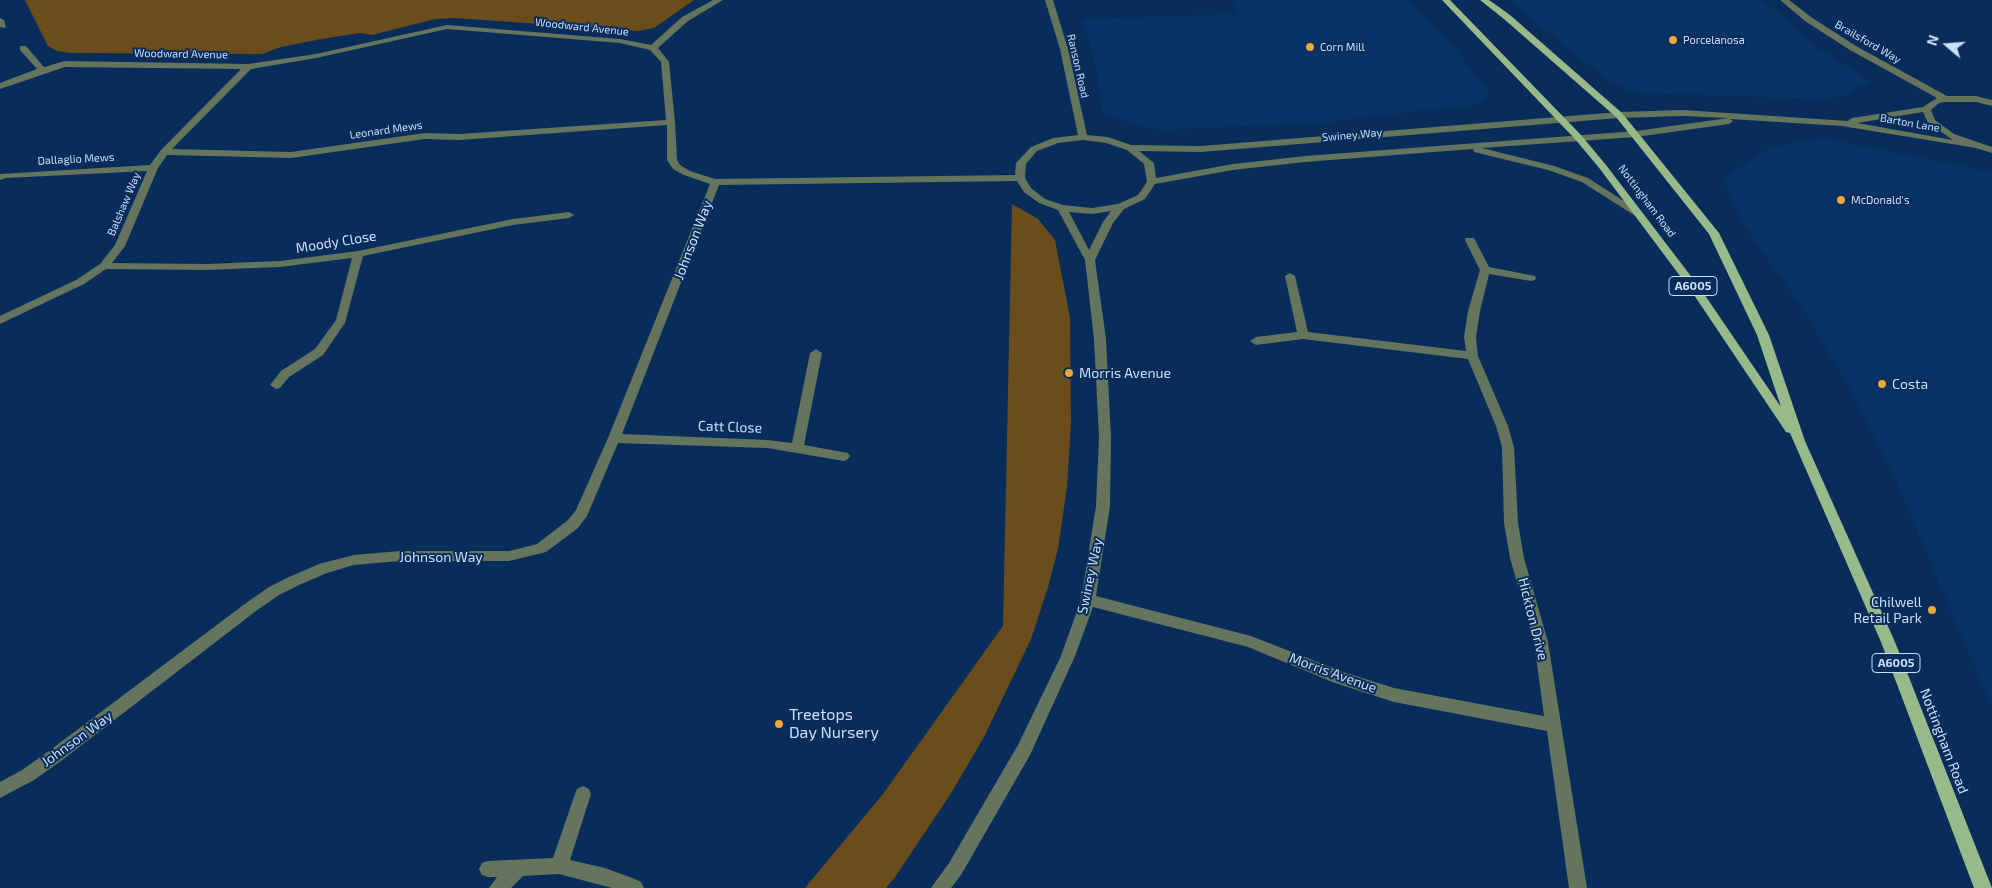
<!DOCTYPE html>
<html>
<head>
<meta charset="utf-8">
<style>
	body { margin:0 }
	#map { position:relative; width:1992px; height:888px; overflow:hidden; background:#092d5a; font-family:"Exo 2",sans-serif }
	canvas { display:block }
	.north { position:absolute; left:1922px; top:20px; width:50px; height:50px; -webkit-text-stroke:4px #092d5a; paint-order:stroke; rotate:288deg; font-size:14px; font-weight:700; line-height:20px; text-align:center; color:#cbdffc }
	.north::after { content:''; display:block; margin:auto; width:18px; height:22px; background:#cbdffc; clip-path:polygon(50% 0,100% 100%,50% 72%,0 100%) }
</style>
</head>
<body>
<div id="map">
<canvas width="1992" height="888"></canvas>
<div class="north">N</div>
</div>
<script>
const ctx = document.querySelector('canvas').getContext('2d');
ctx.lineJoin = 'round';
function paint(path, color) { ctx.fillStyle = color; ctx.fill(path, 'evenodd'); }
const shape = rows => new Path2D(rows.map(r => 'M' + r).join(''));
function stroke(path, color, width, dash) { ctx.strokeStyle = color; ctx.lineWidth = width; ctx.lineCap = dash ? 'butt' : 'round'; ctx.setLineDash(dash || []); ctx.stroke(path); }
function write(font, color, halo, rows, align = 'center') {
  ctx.font = font + ' "Exo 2",sans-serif'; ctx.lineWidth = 4; ctx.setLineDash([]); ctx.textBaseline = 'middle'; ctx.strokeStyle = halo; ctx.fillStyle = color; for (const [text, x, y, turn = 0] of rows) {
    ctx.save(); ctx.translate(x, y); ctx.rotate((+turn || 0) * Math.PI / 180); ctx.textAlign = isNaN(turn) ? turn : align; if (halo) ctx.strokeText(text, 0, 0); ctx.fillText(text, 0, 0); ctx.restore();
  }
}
paint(shape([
	[1232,0,1408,0,1455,49,1489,93,1487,98,1478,104,1317,123,1159,130,1103,115,1095,62,1082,19,1239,14],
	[1509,0,1763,0,1817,47,1869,81,1848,95,1823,99,1636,93,1607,80],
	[1824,138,1992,172,1992,708,1891,468,1842,375,1803,309,1740,219,1723,179,1771,147]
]), '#093367');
paint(shape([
	[25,0,694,0,654,28,638,31,455,18,435,19,372,35,360,33,321,39,281,47,262,54,70,53,57,51,48,46],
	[1012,204,1038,219,1055,240,1070,318,1071,423,1067,487,1058,549,1048,587,1031,639,984,737,950,795,895,877,886,888,805,888,883,794,1003,626]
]), '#6b4d1b');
paint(shape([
	[713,0,723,0,688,21,658,48,669,62,675,122,677,160,680,165,690,171,715,179,1015,175,1016,163,1031,147,1053,138,1078,135,1060,49,1045,0,1053,0,1068,49,1087,135,1108,137,1131,145,1201,146,1619,112,1683,110,1848,121,1852,118,1923,107,1937,98,1850,50,1805,21,1780,0,1789,0,1811,17,1856,46,1947,96,1976,96,1992,100,1992,106,1976,102,1945,102,1939,103,1931,110,1935,120,1954,134,1992,147,1992,153,1976,148,1842,126,1730,119,1733,121,1729,124,1636,137,1482,148,1554,166,1588,178,1641,212,1642,214,1637,217,1582,182,1548,170,1474,152,1473,149,1305,162,1233,170,1155,184,1145,199,1124,209,1113,223,1095,260,1106,339,1111,437,1110,506,1096,596,1251,636,1343,672,1394,688,1544,716,1534,642,1510,558,1504,523,1502,447,1496,426,1468,359,1303,339,1256,345,1250,341,1256,337,1297,332,1285,276,1290,273,1295,276,1308,332,1466,351,1464,337,1468,311,1480,270,1465,240,1466,238,1474,238,1489,267,1535,276,1536,278,1535,280,1531,281,1489,274,1480,311,1476,337,1478,356,1508,426,1514,447,1518,523,1524,558,1548,642,1587,888,1569,888,1547,731,1394,702,1335,683,1248,647,1093,607,1075,656,1030,755,961,875,951,888,931,888,949,863,1018,745,1061,656,1081,600,1096,506,1099,437,1094,339,1085,260,1058,210,1039,203,1024,192,1017,181,719,185,622,434,767,440,792,443,810,353,816,349,822,353,804,445,848,453,850,456,848,459,844,461,767,448,618,443,587,516,578,528,546,552,509,561,400,561,354,565,327,573,299,585,279,595,256,611,61,761,34,780,0,798,0,782,22,770,49,751,246,603,269,587,289,577,319,564,354,555,400,551,509,551,537,544,568,520,576,510,608,438,710,184,684,175,673,169,667,160,667,125,459,140,425,139,291,158,167,155,158,168,125,246,112,263,207,264,280,261,358,251,513,219,569,212,574,215,569,218,513,225,363,256,345,323,323,355,289,377,280,388,276,389,270,385,281,371,315,349,336,320,352,258,280,267,207,270,106,269,84,284,0,324,0,316,76,280,100,264,115,245,147,171,6,178,0,180,0,174,150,165,161,150,241,69,65,67,0,89,0,83,37,69,20,50,20,46,26,46,44,67,65,61,248,64,316,54,447,25,620,39,651,45,682,17,713,0],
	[447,29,620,43,650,50,661,62,666,120,459,134,425,133,291,152,172,149,251,69,316,58,447,29],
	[1923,112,1928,123,1953,140,1857,123,1923,112],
	[1683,116,1728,118,1636,131,1305,156,1233,164,1156,178,1154,163,1139,151,1201,152,1619,118,1683,116],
	[1083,140,1106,143,1127,150,1144,164,1147,182,1138,195,1118,204,1092,208,1063,205,1045,199,1031,188,1025,178,1026,164,1037,151,1058,143,1083,140],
	[1111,211,1103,222,1089,250,1069,212,1092,214,1111,211],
	[0,18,4,20,6,28,0,27,0,18],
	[583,786,589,789,591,794,570,860,605,868,635,879,641,882,644,888,612,888,559,874,523,876,511,888,489,888,497,877,488,877,482,875,479,869,482,863,488,861,553,858,575,794,577,789,583,786]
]), '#64745d');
paint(shape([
	[1442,0,1450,0,1581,135,1606,165,1700,288,1781,407,1757,335,1709,234,1616,117,1504,19,1480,0,1489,0,1510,15,1622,113,1719,233,1769,335,1805,441,1895,642,1992,888,1974,888,1881,642,1790,433,1786,432,1692,292,1600,169,1575,139,1442,0]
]), '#98ba8a');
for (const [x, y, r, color] of [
	[1673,40,5,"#eba939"],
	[1310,47,5,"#eba939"],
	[1841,200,5,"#eba939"],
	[1069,373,5,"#eba939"],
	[1882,384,5,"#eba939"],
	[1932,610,5,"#eba939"],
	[779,724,5,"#eba939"]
]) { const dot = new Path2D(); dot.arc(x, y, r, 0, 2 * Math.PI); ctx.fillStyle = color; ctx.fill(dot); stroke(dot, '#092d5a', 2); }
write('11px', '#cbdffc', '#092d5a', [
	["Woodward Avenue",582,27,6],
	["Brailsford Way",1868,42,30],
	["Woodward Avenue",181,54,1],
	["Ranson Road",1078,66,77],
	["Barton Lane",1910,123,10],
	["Leonard Mews",386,130,-8],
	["Swiney Way",1352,135,-5],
	["Dallaglio Mews",76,159,-3],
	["Nottingham Road",1647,201,53],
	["Balshaw Way",124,204,-67]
]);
write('11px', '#cbdffc', '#092d5a', [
	["Porcelanosa",1683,40],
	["Corn Mill",1320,47],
	["McDonald's",1851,200]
], 'left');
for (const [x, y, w] of [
	[1693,286,48],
	[1896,663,48]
]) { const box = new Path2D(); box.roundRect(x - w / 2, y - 9.5, w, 19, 4); ctx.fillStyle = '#092d5a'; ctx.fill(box); stroke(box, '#cbdffc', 1); }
write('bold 12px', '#cbdffc', null, [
	["A6005",1693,286],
	["A6005",1896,663]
]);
write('14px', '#cbdffc', '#092d5a', [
	["Johnson Way",693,240,-69],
	["Moody Close",336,242,-9],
	["Catt Close",730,427,2],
	["Johnson Way",441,557],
	["Swiney Way",1090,576,-78],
	["Hickton Drive",1533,619,76],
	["Morris Avenue",1333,673,20],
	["Johnson Way",77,739,-36],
	["Nottingham Road",1944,741,69]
]);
write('14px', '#cbdffc', '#092d5a', [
	["Morris Avenue",1079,373],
	["Costa",1892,384],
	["Chilwell",1922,602,"right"],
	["Retail Park",1922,618,"right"]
], 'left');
write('16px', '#cbdffc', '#092d5a', [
	["Treetops",789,715],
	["Day Nursery",789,733]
], 'left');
</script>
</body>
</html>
